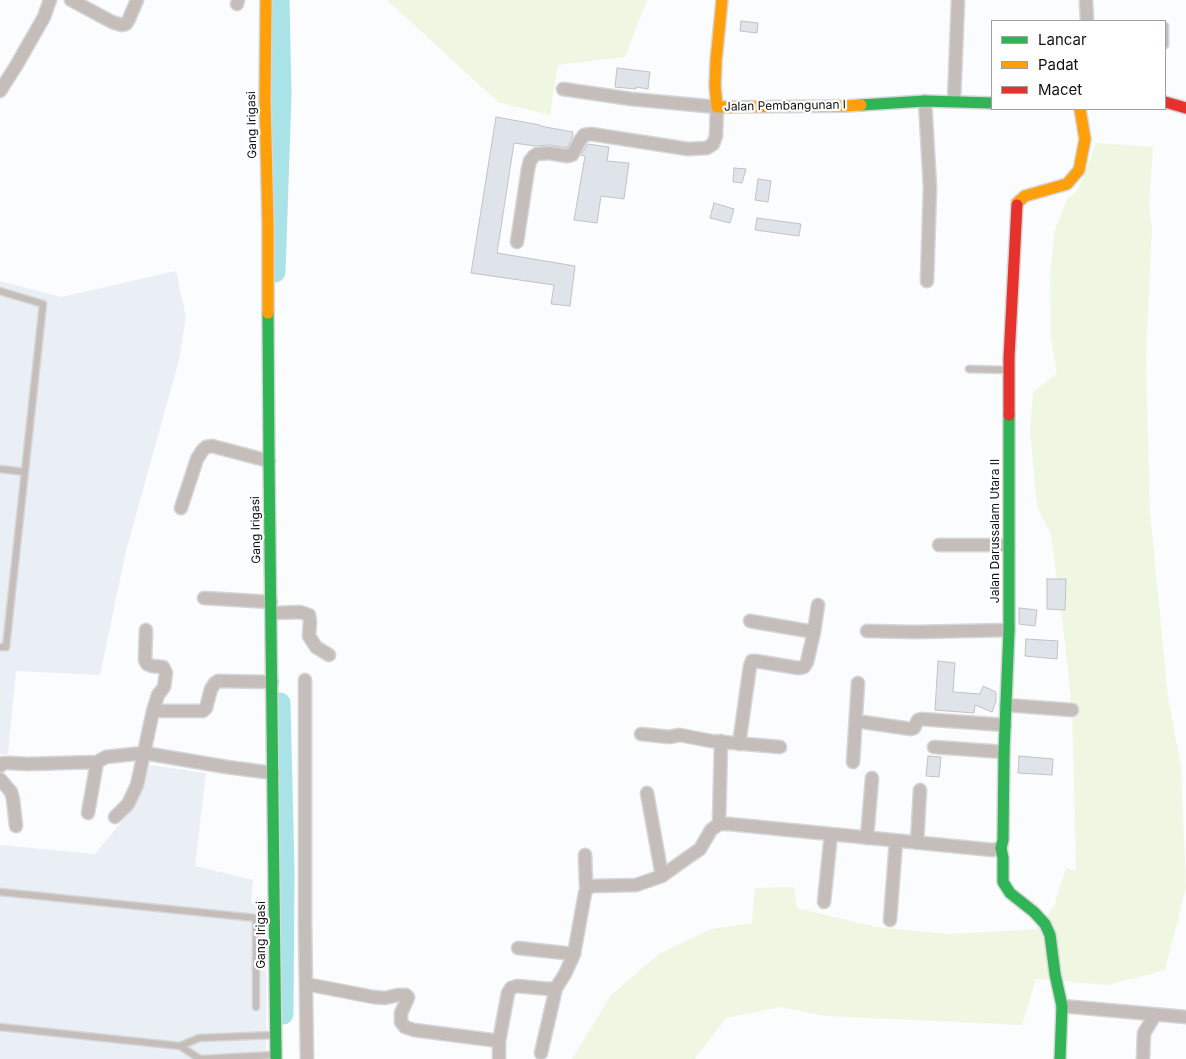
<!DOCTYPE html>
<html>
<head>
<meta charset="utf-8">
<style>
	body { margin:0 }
	#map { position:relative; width:1186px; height:1059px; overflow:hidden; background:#fbfcfd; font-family:Inter,sans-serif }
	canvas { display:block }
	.legend { position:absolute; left:991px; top:20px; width:175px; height:90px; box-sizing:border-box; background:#fff; border:1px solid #9fa0a1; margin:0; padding:6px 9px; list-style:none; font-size:15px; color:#0f1113 }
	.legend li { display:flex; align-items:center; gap:10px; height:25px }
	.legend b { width:25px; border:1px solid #9fa0a1 }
</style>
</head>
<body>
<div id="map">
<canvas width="1186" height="1059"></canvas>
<ul class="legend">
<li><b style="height:6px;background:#30b455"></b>Lancar</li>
<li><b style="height:6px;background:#ff9f0a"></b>Padat</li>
<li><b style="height:6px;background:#e5322d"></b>Macet</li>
</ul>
</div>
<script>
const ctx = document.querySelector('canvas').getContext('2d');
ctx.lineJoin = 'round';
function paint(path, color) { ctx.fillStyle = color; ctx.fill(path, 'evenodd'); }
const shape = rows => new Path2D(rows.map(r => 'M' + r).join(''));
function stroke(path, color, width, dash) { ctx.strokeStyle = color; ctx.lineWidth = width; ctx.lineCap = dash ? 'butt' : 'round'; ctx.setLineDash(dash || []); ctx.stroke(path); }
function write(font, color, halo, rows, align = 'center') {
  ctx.font = font + ' Inter,sans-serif'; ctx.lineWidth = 4.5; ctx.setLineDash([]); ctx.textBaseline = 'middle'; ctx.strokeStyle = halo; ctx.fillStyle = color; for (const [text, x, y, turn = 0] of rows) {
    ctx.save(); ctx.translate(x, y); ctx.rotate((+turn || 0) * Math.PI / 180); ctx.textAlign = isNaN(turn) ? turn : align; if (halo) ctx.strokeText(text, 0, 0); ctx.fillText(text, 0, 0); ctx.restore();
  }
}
paint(shape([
	[176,271,186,317,179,360,126,551,100,675,16,671,8,754,0,754,0,281,61,297],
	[150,765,206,773,195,866,253,880,251,903,267,907,266,1059,0,1059,0,845,95,854,133,808]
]), '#eaeff5');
paint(shape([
	[387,0,647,0,625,57,558,65,550,115,498,102],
	[1096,143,1153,147,1149,207,1152,230,1146,356,1150,511,1168,698,1181,765,1186,888,1165,970,1107,985,1036,979,1022,1025,825,1016,781,1007,726,1018,696,1057,695,1059,572,1059,611,995,659,954,711,929,752,923,755,888,794,887,797,908,876,927,949,934,1037,929,1054,906,1066,868,1076,870,1072,710,1065,642,1051,535,1037,507,1030,430,1033,392,1057,373,1051,339,1051,326,1050,280,1054,233,1067,199,1078,190]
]), '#eff7e3');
stroke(shape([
	[275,272,281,94,279,0],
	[280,703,284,871,283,1014]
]), '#a9e3e7', 21);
const building = shape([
	[741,21,758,23,757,33,740,31,741,21],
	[617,68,650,72,648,89,636,87,636,89,615,87,617,68],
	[496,117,540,125,540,126,573,132,572,138,567,148,550,145,535,146,514,143,497,253,575,266,570,306,551,304,554,285,471,273,496,117],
	[588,144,609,147,607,161,629,163,624,199,601,196,597,223,574,220,585,156,581,155,588,144],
	[734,168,746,169,742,183,733,182,734,168],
	[758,179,771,181,768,202,755,200,758,179],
	[714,203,734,209,730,223,710,218,714,203],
	[757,218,801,224,799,236,755,230,757,218],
	[1047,579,1066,579,1065,610,1047,609,1047,579],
	[1019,608,1037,610,1035,626,1019,624,1019,608],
	[1026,639,1058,641,1057,659,1025,656,1026,639],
	[938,661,955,663,953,692,980,694,983,686,996,692,996,701,992,712,975,705,974,713,935,710,938,661],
	[928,756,941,757,939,777,926,776,928,756],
	[1019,756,1053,759,1052,775,1018,773,1019,756]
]);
paint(building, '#dfe4ea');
stroke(building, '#c1c2c4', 1);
const lane = shape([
	[1165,45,1165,26],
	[0,291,43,304,6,647,0,647],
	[969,369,1008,370],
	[0,469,25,472],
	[0,892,256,918,256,1007],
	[0,1027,180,1046,200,1059,274,1055],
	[180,1046,199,1038,275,1035]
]);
const street = shape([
	[71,0,112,22,122,25,126,24,129,19,137,0],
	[1086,0,1087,21],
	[237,4,238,0],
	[0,91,16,66,44,17,50,0],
	[925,101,930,187,927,281],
	[954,101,958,0],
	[517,242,528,169,530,161,534,156,537,154,549,153,567,156,572,155,581,139,584,135,591,134,688,149,707,148,713,144,716,136,717,107,631,99,563,89],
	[181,508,197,459,202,451,206,447,212,446,269,461],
	[939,545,1009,545],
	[204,598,271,602],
	[275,613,300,612,309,615,310,622,309,636,316,647,329,655],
	[867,631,916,632,1009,630],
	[814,632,818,605],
	[305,680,305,922,307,1059],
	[1006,705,1072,710],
	[153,711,203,711,206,708,211,689,215,683,218,681,272,682],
	[856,721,911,729,914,728,918,720,921,719,1005,725],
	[641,734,669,737,680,735,711,741,780,747],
	[739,744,750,666,752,661,756,661,798,668,804,667,807,662,814,632,750,621],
	[934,747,1004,752],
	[853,762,858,683],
	[0,766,3,763,9,763,28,764,97,762,106,757,144,753,227,767,273,773],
	[0,779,11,792,13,799,16,826],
	[647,793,662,876],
	[88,813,97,762],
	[115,817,128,804,137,785,153,711,158,695,164,687,166,673,163,667,152,666,147,664,145,660,146,630],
	[719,824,729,824,993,850,1001,848],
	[719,824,721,741],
	[867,838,872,778],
	[917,843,920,790],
	[585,855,586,885,587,889],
	[824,902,831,834],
	[890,920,896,841],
	[518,948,574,954],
	[306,984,373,997,385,998,398,995,406,995,408,997,407,1000,401,1013,401,1022,405,1027,414,1030,499,1041],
	[1062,1006,1186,1017],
	[541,1053,556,988],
	[499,1059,499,1041,508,993,511,988,517,986,550,989,556,988,565,974,574,954,585,893,587,889,592,886,636,885,662,876,687,858,700,849,711,830,719,824],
	[1143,1059,1144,1033,1155,1015]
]);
const fast = shape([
	[861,105,925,101,992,103],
	[268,313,269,461,276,1059],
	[1009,415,1009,630,1004,752,1003,840,1001,848,1003,858,1003,882,1010,893,1034,912,1045,924,1050,935,1055,974,1062,1006,1060,1059]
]);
const slow = shape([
	[266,0,265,100,268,226,268,313],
	[722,0,716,61,715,86,717,107,845,106,861,105],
	[1017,205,1017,203,1025,196,1067,184,1079,170,1085,139,1080,109]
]);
const jam = shape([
	[1165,102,1186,108],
	[1009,415,1009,358,1017,205]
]);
stroke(lane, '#d5d6d8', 9);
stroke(street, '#d5d6d8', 15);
stroke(fast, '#d5d6d8', 14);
stroke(slow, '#d5d6d8', 14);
stroke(jam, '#d5d6d8', 14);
stroke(lane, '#c5bdba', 6);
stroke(street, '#c5bdba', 12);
stroke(fast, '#30b455', 11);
stroke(slow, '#ff9f0a', 11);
stroke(jam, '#e5322d', 11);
write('12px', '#0f1113', '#fff', [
	["Jalan Pembangunan I",785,106,-1],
	["Gang Irigasi",252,125,-91],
	["Gang Irigasi",256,530,-91],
	["Jalan Darussalam Utara II",995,531,-90],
	["Gang Irigasi",261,935,-90]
]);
</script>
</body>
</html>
